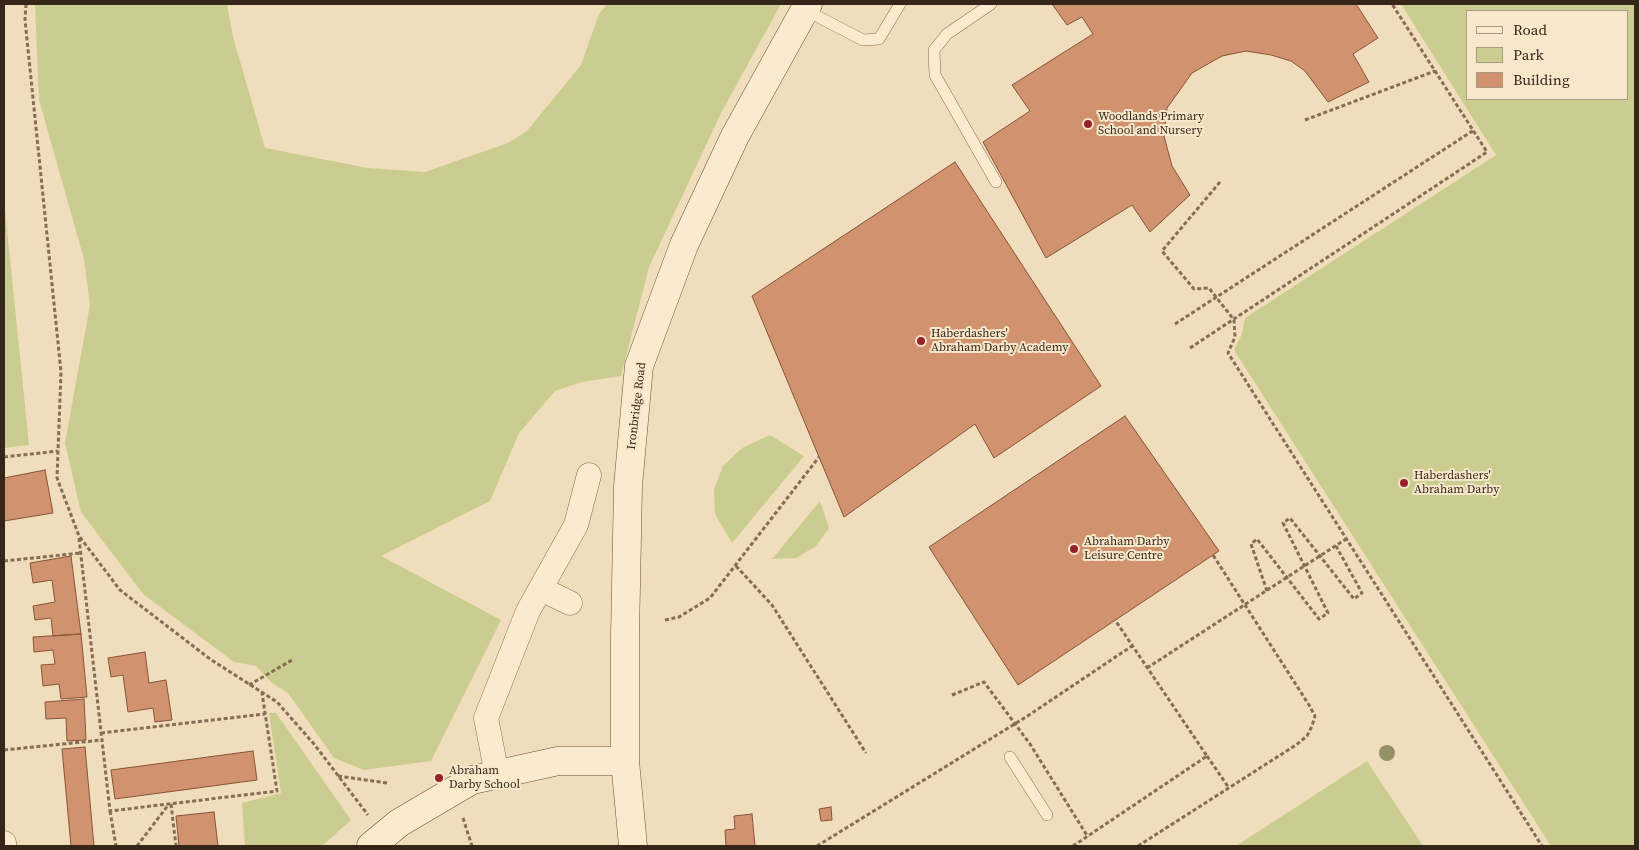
<!DOCTYPE html>
<html>
<head>
<meta charset="utf-8">
<style>
	body { margin:0 }
	#map { position:relative; width:1639px; height:850px; overflow:hidden; background:#efddbb; font-family:"Source Serif 4",serif }
	canvas { display:block }
	.frame { position:absolute; inset:0; border:5px solid #36261a; pointer-events:none }
	.legend { position:absolute; left:1466px; top:10px; width:162px; height:90px; box-sizing:border-box; background:#f7e8cb; border:1px solid #aa9a84; margin:0; padding:6px 9px; list-style:none; font-size:15px; color:#36261a }
	.legend li { display:flex; align-items:center; gap:10px; height:25px }
	.legend b { width:25px; border:1px solid #aa9a84 }
</style>
</head>
<body>
<div id="map">
<canvas width="1639" height="850"></canvas>
<div class="frame"></div>
<ul class="legend">
<li><b style="height:6px;background:#faebcf"></b>Road</li>
<li><b style="height:14px;background:#cacd8f"></b>Park</li>
<li><b style="height:14px;background:#d0926f"></b>Building</li>
</ul>
</div>
<script>
const ctx = document.querySelector('canvas').getContext('2d');
ctx.lineJoin = 'round';
function paint(path, color) { ctx.fillStyle = color; ctx.fill(path, 'evenodd'); }
const shape = rows => new Path2D(rows.map(r => 'M' + r).join(''));
function stroke(path, color, width, dash) { ctx.strokeStyle = color; ctx.lineWidth = width; ctx.lineCap = dash ? 'butt' : 'round'; ctx.setLineDash(dash || []); ctx.stroke(path); }
function write(font, color, halo, rows, align = 'center') {
  ctx.font = font + ' "Source Serif 4",serif'; ctx.lineWidth = 4; ctx.setLineDash([]); ctx.textBaseline = 'middle'; ctx.strokeStyle = halo; ctx.fillStyle = color; for (const [text, x, y, turn = 0] of rows) {
    ctx.save(); ctx.translate(x, y); ctx.rotate((+turn || 0) * Math.PI / 180); ctx.textAlign = isNaN(turn) ? turn : align; if (halo) ctx.strokeText(text, 0, 0); ctx.fillText(text, 0, 0); ctx.restore();
  }
}
paint(shape([
	[35,4,227,4,233,37,265,148,368,168,425,172,508,143,527,131,581,65,599,14,607,4,781,4,721,113,649,267,621,376,582,382,555,391,519,433,490,501,381,556,501,620,431,761,364,770,334,758,288,693,272,683,256,666,234,662,143,594,81,512,65,443,90,305,84,259,39,100],
	[1401,4,1635,4,1635,846,1551,846,1234,350,1242,334,1245,318,1496,155],
	[1468,11,1628,11,1628,99,1468,99],
	[4,200,29,445,4,448],
	[770,435,804,456,732,543,715,514,714,489,723,466,742,448],
	[820,501,829,528,816,546,796,558,772,559],
	[269,713,276,713,351,820,322,846,245,846,242,803,281,793],
	[1367,761,1423,846,1236,846]
]), '#cacd8f');
const building = shape([
	[1052,4,1356,4,1378,38,1353,54,1369,82,1328,102,1305,71,1291,61,1271,55,1246,51,1222,56,1192,73,1167,108,1164,136,1172,166,1190,195,1150,232,1132,205,1046,258,983,142,1030,111,1012,85,1093,34,1082,17,1067,25,1052,4],
	[955,162,1101,386,994,458,975,424,844,517,752,296,955,162],
	[1125,416,1219,551,1018,685,929,547,1125,416],
	[45,470,53,513,4,521,4,478,45,470],
	[71,556,81,634,53,636,51,618,35,620,33,606,55,602,52,580,33,583,30,563,71,556],
	[81,634,87,697,61,699,59,684,43,686,41,665,55,664,53,650,34,652,33,637,81,634],
	[145,652,149,683,166,680,172,720,155,722,153,708,128,712,123,675,111,677,108,658,145,652],
	[84,699,86,740,67,741,66,718,46,719,45,702,84,699],
	[85,747,94,846,71,846,62,749,85,747],
	[253,751,257,780,115,799,111,770,253,751],
	[831,807,832,820,821,821,819,809,831,807],
	[214,812,218,846,179,846,176,816,214,812],
	[752,814,755,846,726,846,725,830,735,829,734,816,752,814]
]);
paint(building, '#d0926f');
stroke(building, '#875439', 1);
const lane = shape([
	[991,4,947,34,934,50,935,75,996,182],
	[805,10,863,40,879,39,900,4],
	[1010,757,1047,815]
]);
const street = shape([
	[541,589,570,603],
	[497,775,486,718,528,611,576,525,589,475],
	[4,843,4,846]
]);
const secondary = shape([
	[371,846,399,823,472,780,558,761,625,761],
	[633,846,625,761,625,636,628,486,639,366,684,245,735,136,808,4]
]);
stroke(lane, '#876d55', 12);
stroke(street, '#876d55', 25);
stroke(secondary, '#694e38', 29);
stroke(shape([
	[26,4,25,20,61,372,57,478,79,536,120,590,210,659,277,702,314,744,368,815],
	[1305,120,1435,71],
	[1220,182,1162,251,1194,289,1209,288,1234,320,1235,337,1228,353,1542,846],
	[1175,324,1474,130],
	[1190,348,1487,152,1392,4],
	[4,457,58,451],
	[79,538,110,811,277,791,262,693],
	[4,561,81,553],
	[736,566,772,605,866,753],
	[1267,591,1251,544,1257,539,1319,619,1328,613,1283,523,1290,518,1354,599,1362,593,1336,546],
	[665,620,679,617,710,598,819,457],
	[1147,668,1346,539],
	[249,685,292,660],
	[952,695,984,682,1030,744,1088,837],
	[101,733,265,714],
	[4,750,102,740],
	[1207,756,1229,788],
	[338,776,387,783],
	[171,804,176,846],
	[110,811,116,846],
	[463,818,472,846],
	[137,846,169,804],
	[817,846,1026,717,1132,646],
	[1073,846,1207,756,1115,620],
	[1138,846,1296,745,1307,736,1312,726,1315,716,1309,705,1213,555]
]), '#876d55', 3, [4, 2.5]);
stroke(lane, '#faebcf', 11);
stroke(street, '#faebcf', 24);
stroke(secondary, '#faebcf', 28);
ctx.fillStyle = '#949166';
for (const [x, y] of [
	[1387,753]
]) { ctx.beginPath(); ctx.arc(x, y, 8, 0, 2 * Math.PI); ctx.fill(); }
for (const [x, y, r, color] of [
	[1088,124,5,"#99222a"],
	[921,341,5,"#99222a"],
	[1404,483,5,"#99222a"],
	[1074,549,5,"#99222a"],
	[439,778,5,"#99222a"]
]) { const dot = new Path2D(); dot.arc(x, y, r, 0, 2 * Math.PI); ctx.fillStyle = color; ctx.fill(dot); stroke(dot, '#f7e8cb', 2); }
write('12px', '#36261a', '#f7e8cb', [
	["Woodlands Primary",1098,117],
	["School and Nursery",1098,131],
	["Haberdashers'",931,334],
	["Abraham Darby Academy",931,348],
	["Haberdashers'",1414,476],
	["Abraham Darby",1414,490],
	["Abraham Darby",1084,542],
	["Leisure Centre",1084,556],
	["Abraham",449,771],
	["Darby School",449,785]
], 'left');
write('12px', '#36261a', '#f7e8cb', [
	["Ironbridge Road",637,406,-83]
]);
</script>
</body>
</html>
